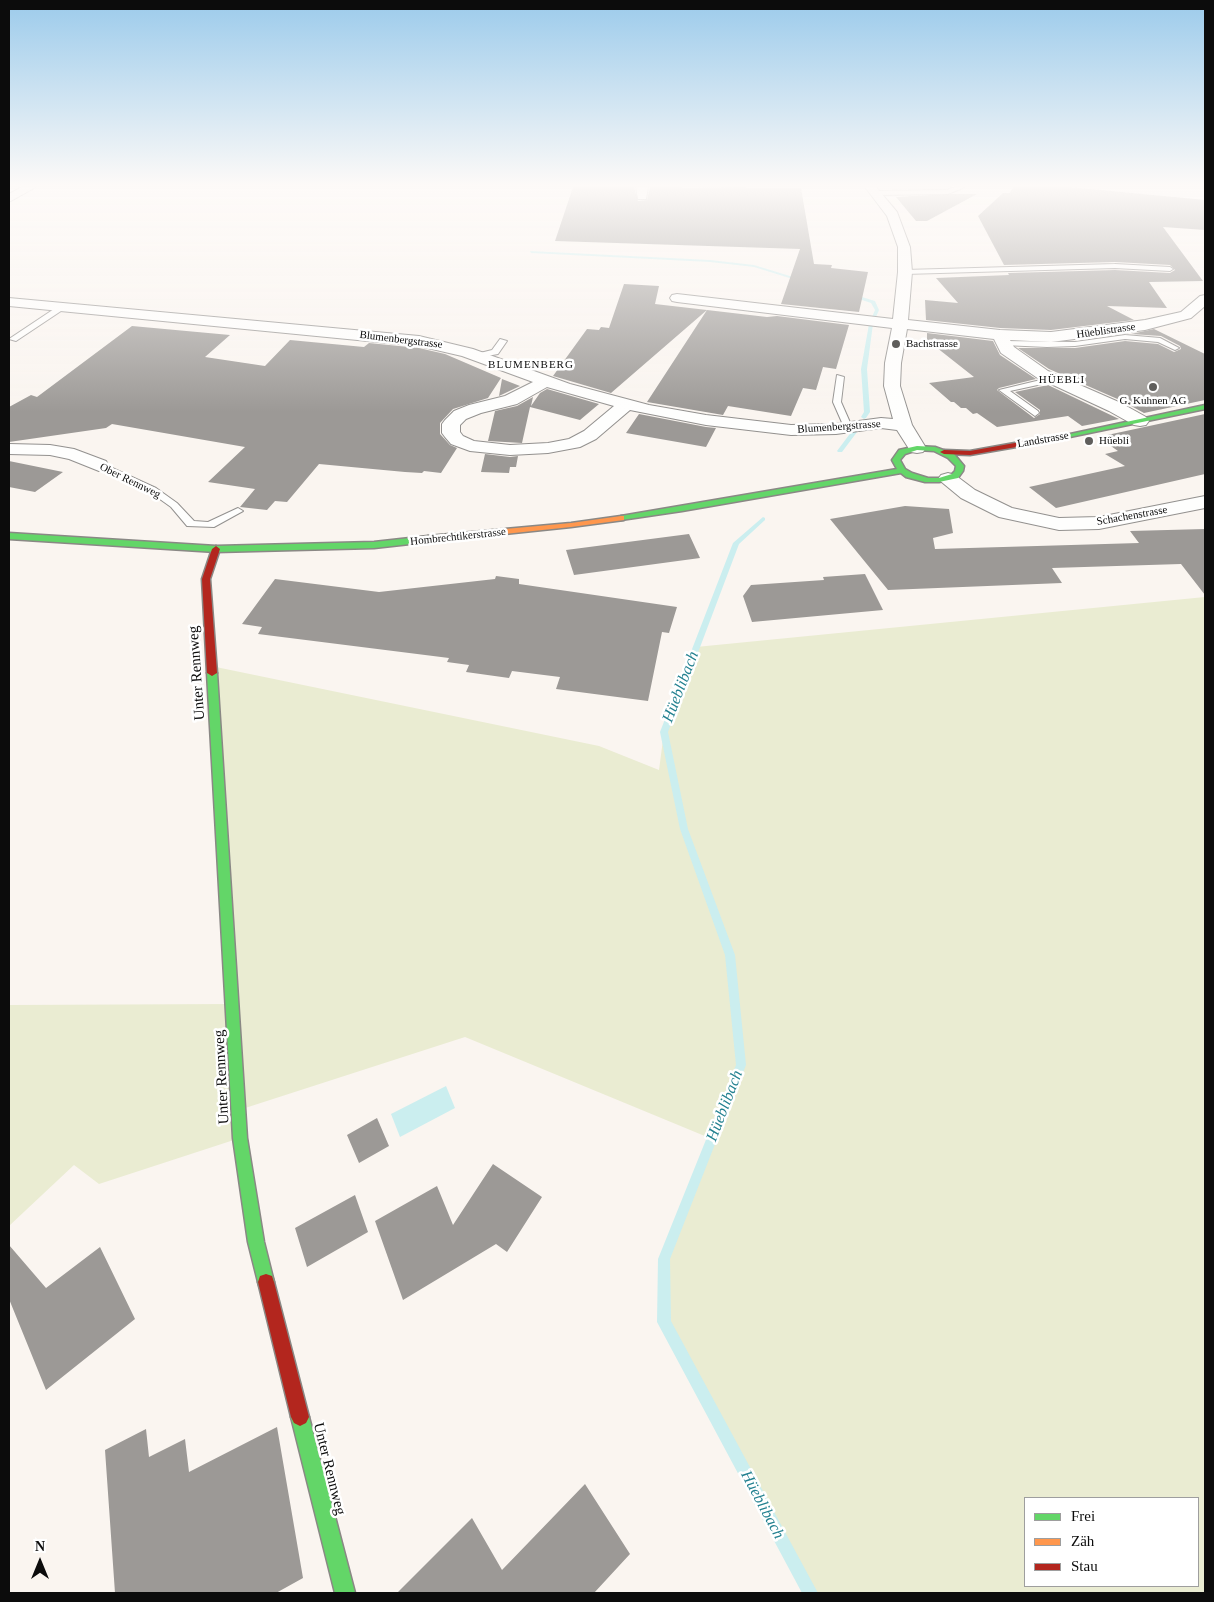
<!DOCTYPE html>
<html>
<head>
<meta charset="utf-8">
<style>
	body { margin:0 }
	#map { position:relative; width:1214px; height:1602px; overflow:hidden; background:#faf5f0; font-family:"Times New Roman",serif }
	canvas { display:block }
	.frame { position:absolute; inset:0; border:10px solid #0c0c0c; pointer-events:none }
	.legend { position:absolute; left:1024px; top:1497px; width:175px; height:90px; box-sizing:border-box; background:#fff; border:1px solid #9e9e9e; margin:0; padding:6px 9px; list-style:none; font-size:15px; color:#0c0c0c }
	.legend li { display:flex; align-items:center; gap:10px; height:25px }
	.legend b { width:25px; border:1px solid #9e9e9e }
	.north { position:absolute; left:15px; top:1537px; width:50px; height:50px; -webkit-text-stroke:4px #fff; paint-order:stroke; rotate:0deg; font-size:14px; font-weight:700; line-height:20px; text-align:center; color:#0c0c0c }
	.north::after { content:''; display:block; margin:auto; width:18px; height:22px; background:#0c0c0c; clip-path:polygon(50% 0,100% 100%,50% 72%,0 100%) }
</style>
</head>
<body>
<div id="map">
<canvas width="1214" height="1602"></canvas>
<div class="frame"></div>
<ul class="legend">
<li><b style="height:6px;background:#63d668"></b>Frei</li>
<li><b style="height:6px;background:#ff974d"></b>Zäh</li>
<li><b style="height:6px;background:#b3261e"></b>Stau</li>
</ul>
<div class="north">N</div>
</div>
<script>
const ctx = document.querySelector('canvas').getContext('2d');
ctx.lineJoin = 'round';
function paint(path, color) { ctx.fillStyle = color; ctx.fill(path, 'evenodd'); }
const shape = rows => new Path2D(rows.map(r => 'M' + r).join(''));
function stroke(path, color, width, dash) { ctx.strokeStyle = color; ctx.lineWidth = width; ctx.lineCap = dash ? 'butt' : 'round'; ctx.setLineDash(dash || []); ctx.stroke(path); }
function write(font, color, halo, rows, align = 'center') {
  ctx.font = font + ' "Times New Roman",serif'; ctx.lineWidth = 5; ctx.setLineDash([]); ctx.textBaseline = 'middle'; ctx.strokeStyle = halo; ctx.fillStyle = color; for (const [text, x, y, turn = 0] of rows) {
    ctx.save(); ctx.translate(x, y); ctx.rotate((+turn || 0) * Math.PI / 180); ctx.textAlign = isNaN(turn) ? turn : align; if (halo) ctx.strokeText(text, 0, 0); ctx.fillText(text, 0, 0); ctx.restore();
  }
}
paint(shape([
	[1205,597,1205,1593,810,1593,664,1322,664,1259,712,1139,465,1037,239,1110,240,1138,99,1184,74,1165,9,1226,9,1005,232,1004,211,666,599,746,659,770,664,732,696,647],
	[1025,1498,1198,1498,1198,1586,1025,1586]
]), '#eaecd2');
paint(shape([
	[446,1086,455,1108,400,1137,391,1114]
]), '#cbeeef');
paint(shape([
	[530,251,710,260,754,265,803,280,799,281,754,267,710,262,531,253,530,251],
	[852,294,875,301,879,310,873,324,867,369,870,412,866,418,864,419,861,417,864,412,861,369,869,324,875,310,871,303,850,296,852,294],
	[852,431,857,432,842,452,838,452,837,451,852,431],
	[763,517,765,518,765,520,739,544,668,732,688,829,735,955,746,1065,670,1259,671,1321,818,1593,802,1593,657,1322,658,1259,736,1065,725,955,680,829,660,732,733,543,763,517]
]), '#cbeeef');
paint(shape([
	[573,187,634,187,638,201,647,200,650,187,801,188,814,264,832,265,831,268,868,272,859,312,781,304,800,249,555,241],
	[1013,187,1070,187,1205,200,1205,230,1163,227,1203,281,1149,282,1167,308,1107,306,1134,320,1051,330,1000,328,926,320,925,300,958,303,936,278,1009,275,1008,273,1115,270,1170,273,1175,270,1170,265,1115,262,1004,265,978,216,1003,193,1010,193],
	[952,194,977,194,927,221,916,221,896,197],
	[624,284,659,286,655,304,707,310,611,393,553,376,587,329,599,330,601,327,609,328],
	[707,310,767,317,777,316,849,325,836,369,823,367,816,390,803,388,791,416,728,406,723,415,647,402],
	[132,326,230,335,205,357,265,366,290,340,364,347,369,343,419,348,445,354,501,378,488,398,453,409,440,423,440,434,450,445,457,448,441,473,424,471,422,473,405,472,319,464,287,502,275,501,267,510,240,507,255,489,208,482,245,447,112,424,106,428,9,442,9,407,31,395,37,397],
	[1154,329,1205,354,1205,400,1144,413,1122,401,1049,369,1018,348,1075,348,1125,341,1158,344,1174,352,1181,349,1180,346,1161,336,1131,334],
	[927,333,993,341,1000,355,1036,379,999,388,997,390,1034,418,1040,414,1040,410,1015,392,1048,385,1119,419,1082,426,1068,416,997,427,977,413,973,414,966,408,961,408,954,402,951,402,929,383,974,377,927,340],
	[502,379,520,386,499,396],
	[547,389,599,404,580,420,530,407,522,443,488,441,495,411,517,406,533,397,531,406,540,393],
	[639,414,706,427,716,428,706,447,626,433],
	[1205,414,1205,474,1056,508,1029,487,1125,466,1105,454,1118,451,1098,437],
	[485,454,510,457,518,456,516,467,510,467,509,473,481,472],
	[9,461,63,472,35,492,9,487],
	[905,506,949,509,953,533,933,538,935,549,1139,543,1130,531,1205,529,1205,595,1181,564,1052,568,1062,583,888,590,830,519],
	[689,534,700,558,574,575,566,550],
	[865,574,883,610,752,622,743,596,751,585,824,580,823,577],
	[496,576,519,579,519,584,677,607,669,633,662,632,648,701,556,689,560,677,512,671,509,678,466,672,469,665,447,662,449,658,258,634,262,627,242,624,275,579,379,592,495,579],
	[377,1118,389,1146,359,1163,347,1135],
	[493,1164,542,1197,507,1252,496,1244,403,1300,375,1221,437,1186,453,1225],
	[355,1195,368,1232,307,1267,295,1228],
	[9,1245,46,1288,100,1247,135,1319,46,1390,9,1299],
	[277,1427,303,1578,276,1593,115,1593,105,1450,146,1429,149,1457,185,1439,189,1472],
	[585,1484,630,1554,594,1593,397,1593,472,1518,502,1570]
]), '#9c9996');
const lane = shape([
	[955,187,965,187,948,194,875,195,872,193,875,191,947,190,955,187],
	[1115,264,1170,267,1173,269,1170,271,1115,268,905,274,902,272,905,270,1115,264],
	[60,305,67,307,16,341,9,339,60,305],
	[1125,335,1160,338,1179,348,1175,350,1158,342,1125,339,1075,346,1047,347,1003,345,999,343,1003,341,1075,342,1125,335],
	[500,339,507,341,498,354,476,358,476,354,492,350,500,339],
	[837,375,844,377,841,402,852,427,848,430,844,427,833,402,837,375],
	[1053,377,1057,379,1056,381,1010,391,1038,411,1039,413,1035,416,999,390,1053,377],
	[99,462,156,488,177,503,194,521,208,522,238,508,243,511,214,527,187,526,171,507,150,492,96,467,94,465,99,462]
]);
const street = shape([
	[22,187,36,187,9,202,9,194,22,187],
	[636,187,648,187,646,199,638,199,636,187],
	[865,187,876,187,897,212,910,247,912,272,908,320,1000,330,1051,332,1145,320,1181,312,1200,296,1205,295,1205,306,1191,318,1145,330,1051,342,1010,340,1014,347,1048,371,1121,403,1146,417,1149,421,1146,425,1140,426,1134,425,1109,411,1036,377,1001,353,994,339,907,329,901,363,900,386,912,425,926,448,923,452,917,453,911,452,897,430,881,428,836,434,791,435,706,425,630,410,596,439,580,447,548,453,510,455,470,451,451,444,445,437,442,433,442,424,445,420,454,411,469,405,505,396,533,382,462,356,419,346,9,306,9,298,419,336,473,349,570,384,649,405,706,415,791,425,836,424,881,418,893,419,884,386,885,363,892,328,677,302,672,301,670,298,672,295,677,294,893,319,898,272,898,247,887,216,865,187],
	[547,387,614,406,584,431,569,439,548,443,510,445,474,441,463,436,460,432,460,425,466,419,481,413,517,404,547,387],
	[9,444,50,445,74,449,106,461,108,465,106,469,99,471,69,459,50,455,9,454,9,444],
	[948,473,955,475,975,490,1012,508,1059,518,1099,517,1205,496,1205,508,1099,529,1059,530,999,517,961,498,938,479,941,475,948,473]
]);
const fast = shape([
	[1205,405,1205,409,1065,438,1061,436,1205,405],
	[917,446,935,447,954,454,964,466,963,471,958,478,939,482,925,482,906,477,901,473,682,511,621,520,617,518,621,516,897,469,892,460,899,450,917,446],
	[917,450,934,451,948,458,956,466,955,471,952,474,939,478,928,478,912,473,905,469,900,460,905,454,917,450],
	[9,533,216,546,374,542,428,536,432,539,428,542,374,548,216,552,9,539,9,533],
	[212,670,217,673,247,1138,264,1242,274,1282,272,1288,266,1290,260,1288,258,1282,248,1242,233,1138,207,673,212,670],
	[300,1408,306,1411,309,1417,355,1593,335,1593,291,1417,294,1411,300,1408]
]);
const slow = shape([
	[621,516,624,516,624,520,571,527,428,542,424,539,428,536,571,523,621,516]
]);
const jam = shape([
	[1065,434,1069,436,1068,438,970,455,944,454,940,452,944,450,970,451,1065,434],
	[216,546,220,549,210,579,217,673,212,676,207,673,202,579,212,549,216,546],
	[266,1274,272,1276,274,1282,309,1417,306,1423,300,1426,294,1423,291,1417,258,1282,260,1276,266,1274]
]);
stroke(lane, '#93918f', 2);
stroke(street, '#93918f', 2);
stroke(fast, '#8a8885', 3);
stroke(slow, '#8a8885', 3);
stroke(jam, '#8a8885', 3);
paint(lane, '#fefefd');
paint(street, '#fefefd');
paint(fast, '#63d668');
paint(slow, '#ff974d');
paint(jam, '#b3261e');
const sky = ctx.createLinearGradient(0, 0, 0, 412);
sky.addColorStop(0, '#9ccbeb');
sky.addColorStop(0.45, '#fdfaf8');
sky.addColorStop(1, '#fdfaf800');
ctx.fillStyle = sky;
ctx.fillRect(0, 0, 1214, 412);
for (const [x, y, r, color] of [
	[896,344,5,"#5f5e5c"],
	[1153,387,5,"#5f5e5c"],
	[1089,441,5,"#5f5e5c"]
]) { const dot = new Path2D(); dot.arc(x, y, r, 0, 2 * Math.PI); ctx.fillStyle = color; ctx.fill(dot); stroke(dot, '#fff', 2); }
write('11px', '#0c0c0c', '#fff', [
	["Hüeblistrasse",1106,331,-8],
	["Blumenbergstrasse",401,340,7],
	["Blumenbergstrasse",839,427,-4],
	["Landstrasse",1043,440,-10],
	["Ober Rennweg",130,481,26],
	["Schachenstrasse",1132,516,-10],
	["Hombrechtikerstrasse",458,537,-6]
]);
write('11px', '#0c0c0c', '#fff', [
	["Bachstrasse",906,344],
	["G. Kuhnen AG",1153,401,"center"],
	["Hüebli",1099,441]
], 'left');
ctx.letterSpacing = '1px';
write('11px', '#0c0c0c', '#fff', [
	["BLUMENBERG",531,365],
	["HÜEBLI",1062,380]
]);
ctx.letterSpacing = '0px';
write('15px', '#0c0c0c', '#fff', [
	["Unter Rennweg",197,673,-94],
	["Unter Rennweg",222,1077,-93],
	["Unter Rennweg",329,1469,76]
]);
write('italic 16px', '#238190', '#fff', [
	["Hüeblibach",681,687,-69],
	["Hüeblibach",725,1106,-69],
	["Hüeblibach",762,1505,62]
]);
</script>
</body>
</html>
